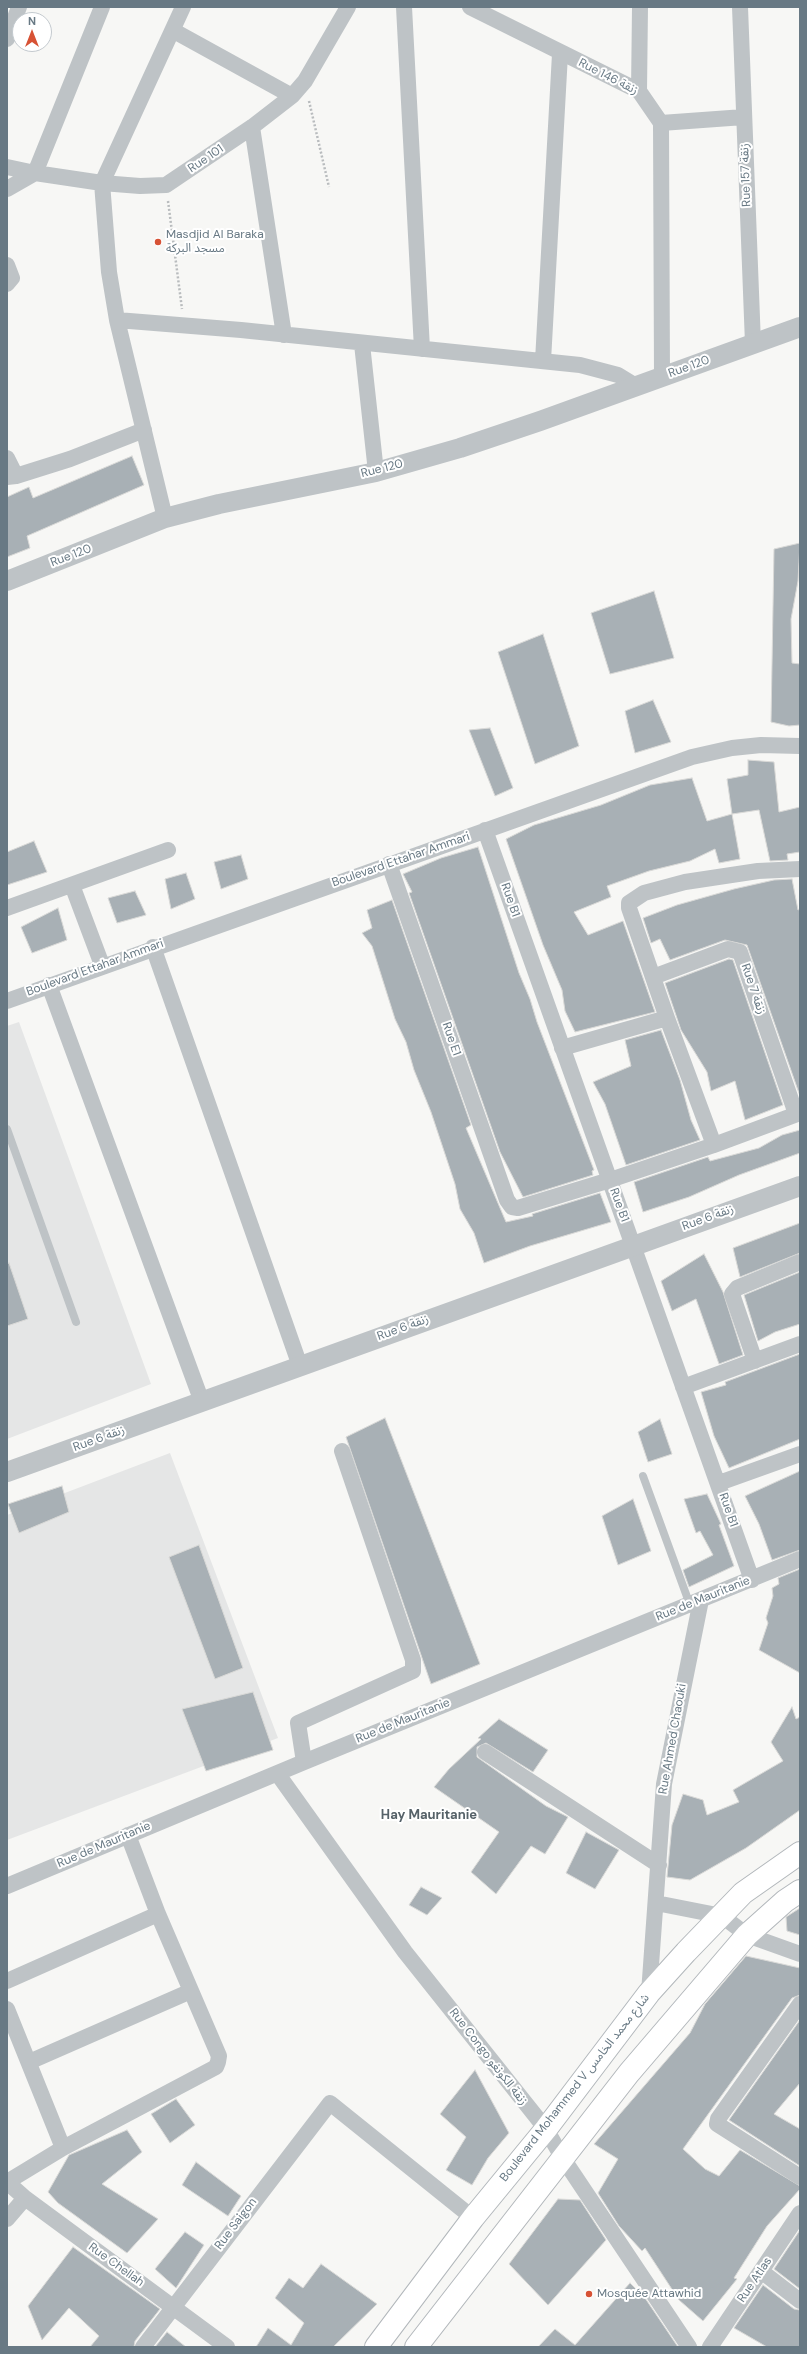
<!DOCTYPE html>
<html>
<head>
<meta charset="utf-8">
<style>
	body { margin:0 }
	#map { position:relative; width:807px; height:2354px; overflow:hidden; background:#f7f7f5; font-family:"DM Sans",sans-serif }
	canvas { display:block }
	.frame { position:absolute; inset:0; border:8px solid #687984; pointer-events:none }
	.north { position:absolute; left:12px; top:12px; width:40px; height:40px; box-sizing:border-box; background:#fff; border:1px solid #c3c9ce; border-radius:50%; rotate:0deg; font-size:11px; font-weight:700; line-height:16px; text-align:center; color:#687984 }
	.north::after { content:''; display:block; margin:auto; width:14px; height:18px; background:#d75235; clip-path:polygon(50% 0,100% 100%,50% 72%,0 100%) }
</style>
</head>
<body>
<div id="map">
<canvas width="807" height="2354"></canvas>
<div class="frame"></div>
<div class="north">N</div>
</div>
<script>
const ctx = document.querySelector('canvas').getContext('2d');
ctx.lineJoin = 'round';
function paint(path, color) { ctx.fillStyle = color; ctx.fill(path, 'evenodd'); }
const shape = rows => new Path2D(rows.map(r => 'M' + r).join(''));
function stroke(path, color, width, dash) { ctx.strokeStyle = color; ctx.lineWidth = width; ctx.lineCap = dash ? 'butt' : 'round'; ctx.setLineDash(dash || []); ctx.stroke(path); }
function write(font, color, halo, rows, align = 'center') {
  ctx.font = font + ' "DM Sans","Noto Sans Arabic",sans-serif'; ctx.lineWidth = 4; ctx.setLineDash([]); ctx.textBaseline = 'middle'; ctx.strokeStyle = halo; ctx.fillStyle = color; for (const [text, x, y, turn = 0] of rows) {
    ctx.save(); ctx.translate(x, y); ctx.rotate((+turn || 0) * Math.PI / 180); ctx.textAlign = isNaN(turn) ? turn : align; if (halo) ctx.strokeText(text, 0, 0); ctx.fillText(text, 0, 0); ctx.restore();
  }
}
paint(shape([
	[19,1022,151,1384,7,1439,7,1026],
	[170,1453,278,1738,7,1840,7,1515]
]), '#e5e6e6');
const building = shape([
	[132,456,144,485,27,536,30,548,7,557,7,497,29,487,33,498,132,456],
	[800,543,798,581,791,619,792,663,800,664,800,725,789,726,771,722,774,549,800,543],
	[654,591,674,658,610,674,591,613,654,591],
	[543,634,579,746,535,764,498,652,543,634],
	[653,700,671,742,635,753,625,711,653,700],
	[490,728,513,788,495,796,469,730,490,728],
	[748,760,774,762,779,812,800,807,800,852,787,854,788,860,770,861,759,810,732,814,727,779,748,775,748,760],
	[692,778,707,821,732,814,740,859,719,863,715,849,690,861,649,871,607,886,611,897,574,912,588,935,623,921,655,1012,575,1032,565,1011,562,990,543,945,506,839,534,825,601,805,650,785,692,778],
	[34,841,47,872,7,885,7,852,34,841],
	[478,847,519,973,530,999,537,1022,594,1170,592,1171,593,1175,523,1197,500,1152,409,893,412,892,403,874,441,858,478,847],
	[241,855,248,879,221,889,214,862,241,855],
	[186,873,195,899,171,909,165,879,186,873],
	[792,879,798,910,800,909,800,1096,747,945,725,940,670,960,660,939,651,943,643,918,677,905,734,889,774,880,792,879],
	[135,891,146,915,117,923,108,898,135,891],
	[392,900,471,1125,466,1128,506,1222,533,1216,532,1214,600,1193,611,1222,530,1246,484,1263,474,1233,460,1209,455,1184,431,1112,414,1070,406,1042,395,1019,372,946,362,933,372,928,367,910,392,900],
	[58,908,67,940,32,953,21,927,58,908],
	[729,959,733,960,783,1105,745,1120,735,1081,711,1091,707,1072,681,1030,665,983,729,959],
	[661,1030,680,1080,691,1120,700,1140,626,1165,605,1104,593,1082,631,1066,625,1040,661,1030],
	[800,1130,800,1153,739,1175,689,1197,643,1212,634,1182,708,1157,710,1161,759,1148,782,1135,800,1130],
	[800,1223,800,1253,740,1277,733,1248,800,1223],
	[704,1254,723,1292,743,1355,719,1364,696,1299,672,1311,661,1281,704,1254],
	[9,1263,28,1319,7,1326,7,1264,9,1263],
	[800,1272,800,1324,775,1332,758,1341,744,1295,800,1272],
	[800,1354,800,1439,729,1468,714,1436,701,1392,726,1385,725,1382,800,1354],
	[385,1418,480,1664,431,1684,346,1437,385,1418],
	[660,1419,672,1454,648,1462,638,1432,660,1419],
	[800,1471,800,1550,772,1560,759,1524,745,1496,800,1471],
	[62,1486,69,1512,19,1533,8,1504,62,1486],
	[707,1494,721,1524,719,1525,734,1566,689,1587,683,1570,713,1555,700,1531,696,1533,684,1499,707,1494],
	[633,1499,651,1551,618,1565,602,1516,633,1499],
	[199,1545,243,1668,215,1679,169,1557,199,1545],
	[800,1569,800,1673,759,1650,768,1623,766,1618,773,1596,772,1588,779,1584,778,1578,800,1569],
	[253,1692,273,1750,206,1771,182,1709,253,1692],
	[792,1707,796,1719,800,1717,800,1810,746,1848,690,1880,667,1877,672,1825,683,1794,703,1800,707,1815,739,1802,733,1790,783,1761,771,1742,792,1707],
	[499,1719,548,1750,533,1772,486,1743,477,1747,477,1757,546,1806,568,1817,545,1854,531,1846,496,1894,471,1872,499,1832,434,1787,449,1769,481,1739,478,1738,499,1719],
	[586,1832,619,1850,595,1889,566,1873,586,1832],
	[421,1887,442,1898,427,1915,409,1905,421,1887],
	[800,1908,800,1935,787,1931,786,1917,800,1908],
	[746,1956,800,1968,800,1995,792,1998,683,2149,705,2169,719,2176,740,2150,800,2186,800,2189,767,2226,734,2278,737,2279,703,2321,679,2300,645,2248,642,2251,619,2226,598,2193,618,2159,594,2144,690,2033,705,2004,746,1956],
	[800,2020,800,2083,774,2114,800,2129,800,2166,729,2120,800,2020],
	[475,2070,509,2133,488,2158,472,2185,446,2170,466,2137,440,2114,475,2070],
	[176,2099,195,2125,170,2143,151,2114,176,2099],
	[127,2130,142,2152,102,2184,158,2219,127,2253,58,2203,48,2192,69,2155,127,2130],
	[196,2162,241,2196,228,2216,182,2185,196,2162],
	[558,2199,580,2200,606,2240,548,2305,509,2264,558,2199],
	[800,2230,800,2289,774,2269,800,2230],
	[185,2232,204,2245,176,2288,155,2269,185,2232],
	[73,2247,160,2309,135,2341,134,2347,90,2347,99,2336,69,2308,42,2340,28,2306,73,2247],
	[321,2264,377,2304,333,2347,256,2347,268,2328,291,2345,304,2323,275,2298,289,2278,303,2288,321,2264],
	[630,2283,645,2298,678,2347,538,2347,555,2329,575,2345,630,2283],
	[763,2285,794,2309,800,2310,800,2347,767,2347,734,2328,763,2285],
	[167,2332,186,2347,155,2347,167,2332]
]);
paint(building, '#a8b0b5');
stroke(building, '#d9d9d7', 1);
const primary = shape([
	[376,2347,473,2218,546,2129,649,1993,686,1952,743,1893,800,1853],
	[416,2347,629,2073,747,1935,785,1901,800,1891]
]);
stroke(primary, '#b2b7bb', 24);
stroke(shape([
	[309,101,329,187],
	[168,201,182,309]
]), '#b9bcbe', 2.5, [2, 2]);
stroke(shape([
	[7,1129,76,1322],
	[643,1476,690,1605]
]), '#bec3c6', 8);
stroke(shape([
	[404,7,422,349],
	[470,7,639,91,661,123],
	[740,7,753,344],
	[174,31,292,96],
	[7,39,19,7],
	[639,91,640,7],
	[661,123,662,377],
	[661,123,744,117],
	[252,127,284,335],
	[7,167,35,173,102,7],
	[7,189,35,173,102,183,140,186,166,185,252,127,292,96,305,81,348,7],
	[7,265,12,278,7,284],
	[117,320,241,330,580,365,618,375,636,386],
	[362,344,376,472],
	[543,361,560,54],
	[7,458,16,476],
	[7,477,16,476,70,459,144,430],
	[165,518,117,320,109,272,102,183,183,7],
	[485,830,752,1580],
	[389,864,507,1200,512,1207,518,1208,610,1180,714,1145,800,1113],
	[72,885,102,965],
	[7,908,168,850],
	[153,947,300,1366],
	[653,977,728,949,740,952,796,1114],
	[49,985,202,1402],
	[7,1001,692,757,732,748,761,745,800,746],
	[562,1048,667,1018],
	[714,1145,667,1018,629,908,629,903,644,893,685,882,758,871,800,869],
	[755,1361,732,1294,737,1288,800,1262],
	[683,1387,800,1344],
	[719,1483,800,1454],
	[485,1752,659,1865],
	[304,1762,298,1723,413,1671,413,1660,342,1451],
	[277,1773,405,1952,546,2129,562,2157,689,2347],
	[128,1835,158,1914,219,2056,218,2062,216,2067,63,2148,7,2182,25,2198,227,2347],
	[7,1886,304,1762,800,1559],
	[656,1903,722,1916,747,1935,800,1954],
	[7,1981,158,1914],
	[649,1993,664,1784,701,1600],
	[800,2004,718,2119,717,2124,800,2177],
	[7,2009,63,2148],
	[29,2062,191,1991],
	[7,2219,25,2198],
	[761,2271,800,2301],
	[143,2347,330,2103,473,2218],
	[710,2347,800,2213]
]), '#bec3c6', 16);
stroke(shape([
	[7,581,165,518,219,504,376,472,460,448,540,421,800,327],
	[7,1472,800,1186]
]), '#bec3c6', 20);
stroke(primary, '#fff', 22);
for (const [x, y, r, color] of [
	[158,242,4,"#d75235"],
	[589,2294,4,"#d75235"]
]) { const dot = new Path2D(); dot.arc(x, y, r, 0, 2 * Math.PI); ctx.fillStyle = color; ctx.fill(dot); stroke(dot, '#fff', 1.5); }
write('12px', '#687984', '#fff', [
	["Rue 146 زنقة",608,77,27],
	["Rue 101",206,159,-34],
	["Rue 157 زنقة",746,175,-92],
	["Rue 120",689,367,-20],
	["Rue 120",382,469,-14],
	["Rue 120",71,556,-21],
	["Boulevard Ettahar Ammari",401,860,-19],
	["Rue B1",510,900,71],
	["Boulevard Ettahar Ammari",95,968,-20],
	["Rue 7 زنقة",753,989,71],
	["Rue E1",451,1039,71],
	["Rue B1",619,1205,70],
	["Rue 6 زنقة",708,1218,-20],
	["Rue 6 زنقة",403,1328,-20],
	["Rue 6 زنقة",99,1439,-20],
	["Rue B1",728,1510,71],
	["Rue de Mauritanie",703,1599,-22],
	["Rue de Mauritanie",403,1721,-22],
	["Rue Ahmed Chaouki",673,1739,-80],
	["Rue de Mauritanie",104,1845,-23],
	["Rue Congo زنقة الكونغو",488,2057,52],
	["Boulevard Mohammed V شارع محمد الخامس",575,2088,-52],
	["Rue Saigon",236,2224,-53],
	["Rue Chellah",116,2265,36],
	["Rue Atlas",755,2280,-56]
]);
write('12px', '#687984', '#fff', [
	["Masdjid Al Baraka",166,235],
	["مسجد البركة",166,249],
	["Mosquée Attawhid",597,2294]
], 'left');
write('bold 13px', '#566269', '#fff', [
	["Hay Mauritanie",429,1816]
]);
</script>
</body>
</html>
